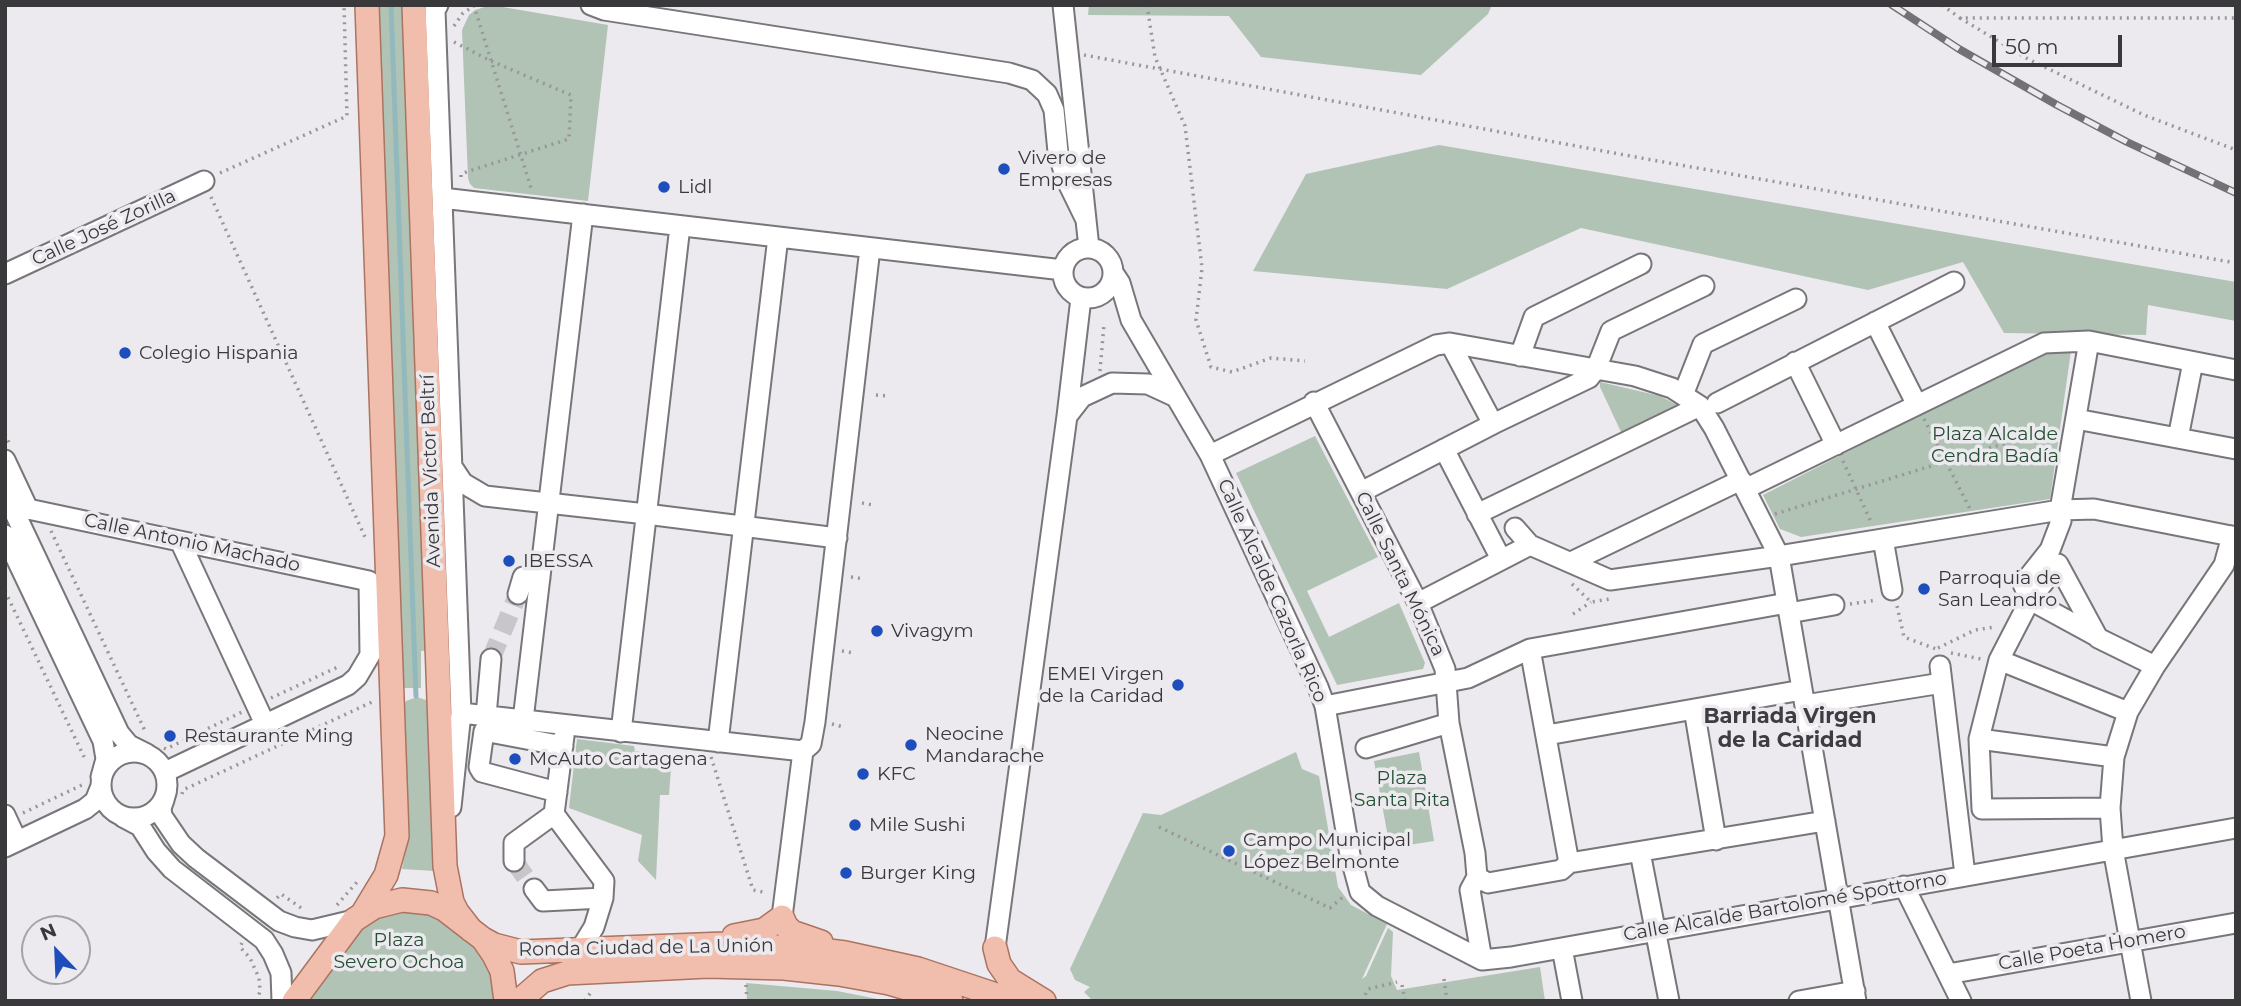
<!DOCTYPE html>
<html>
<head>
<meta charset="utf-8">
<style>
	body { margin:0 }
	#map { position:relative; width:2241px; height:1006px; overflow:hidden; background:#eceaee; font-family:Montserrat,sans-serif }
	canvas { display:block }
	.frame { position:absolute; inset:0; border:7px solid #39383a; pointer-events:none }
	.north { position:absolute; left:21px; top:915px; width:70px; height:70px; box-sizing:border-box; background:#eceaee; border:2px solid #a4a3a6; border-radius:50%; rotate:337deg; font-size:19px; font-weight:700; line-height:28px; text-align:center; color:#39383a }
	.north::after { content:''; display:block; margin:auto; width:24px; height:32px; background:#1e4ebb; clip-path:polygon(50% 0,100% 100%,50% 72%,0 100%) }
	.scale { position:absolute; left:1992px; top:35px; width:130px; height:32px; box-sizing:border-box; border:4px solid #39383a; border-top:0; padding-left:9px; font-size:21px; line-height:24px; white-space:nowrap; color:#39383a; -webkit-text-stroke:5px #eceaee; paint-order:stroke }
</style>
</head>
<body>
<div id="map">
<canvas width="2241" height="1006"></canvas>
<div class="frame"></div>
<div class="north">N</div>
<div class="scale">50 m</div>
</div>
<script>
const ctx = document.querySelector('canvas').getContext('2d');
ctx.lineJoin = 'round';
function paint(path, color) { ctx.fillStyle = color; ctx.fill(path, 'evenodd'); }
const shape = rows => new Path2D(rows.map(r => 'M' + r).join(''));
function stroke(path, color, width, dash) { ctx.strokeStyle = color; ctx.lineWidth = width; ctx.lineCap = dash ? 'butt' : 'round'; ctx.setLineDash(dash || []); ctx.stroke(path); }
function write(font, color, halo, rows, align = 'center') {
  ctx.font = font + ' Montserrat,sans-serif'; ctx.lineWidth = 7; ctx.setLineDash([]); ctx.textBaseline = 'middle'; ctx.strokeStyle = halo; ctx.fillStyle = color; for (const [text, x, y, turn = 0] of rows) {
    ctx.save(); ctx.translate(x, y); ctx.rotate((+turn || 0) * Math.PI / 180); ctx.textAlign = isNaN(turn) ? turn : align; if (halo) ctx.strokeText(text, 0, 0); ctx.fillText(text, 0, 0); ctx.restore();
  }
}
paint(shape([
	[367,5,414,5,438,650,421,651,421,688,392,688],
	[491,5,608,25,588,201,474,188,470,184,468,178,462,30,469,15,475,10],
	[1089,5,1492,5,1488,14,1421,75,1261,57,1229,16,1088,15],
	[1439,145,2236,282,2236,321,2148,305,2146,335,2004,333,1963,262,1868,290,1581,228,1447,289,1253,271,1306,174],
	[2071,351,2050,499,1801,537,1780,529,1763,495,2037,355],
	[1600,382,1660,396,1681,407,1622,434,1600,387],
	[1315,436,1378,557,1307,591,1329,637,1399,603,1425,663,1423,669,1337,685,1236,473],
	[417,697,426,700,429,707,434,871,402,869,407,845,403,707,406,701],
	[577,739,634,746,635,751,672,755,669,795,660,795,656,880,638,861,642,835,569,808],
	[1296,752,1302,769,1319,776,1338,887,1351,905,1387,924,1362,979,1366,976,1388,928,1393,932,1391,976,1397,990,1540,967,1545,1001,1093,1001,1084,992,1090,987,1075,980,1070,969,1143,813,1161,815],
	[1419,752,1434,841,1390,848,1374,761],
	[402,900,483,939,506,1001,294,1001,354,920],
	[746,983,837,991,888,1001,747,1001]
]), '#b0c3b5');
stroke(shape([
	[391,5,416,696]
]), '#92b9bd', 5);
stroke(shape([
	[491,659,518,594],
	[514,861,534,889]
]), '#c8c6ca', 19, [19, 10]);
const minor = shape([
	[438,5,435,10,461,713,451,807],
	[591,5,604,10,1009,73,1032,80,1047,94,1054,110,1058,152,1066,179,1086,220],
	[1063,5,1089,248],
	[442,198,1063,270],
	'1063 273a25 25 0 1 1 50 0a25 25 0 1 1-50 0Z',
	[5,274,204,181],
	[1114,274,1120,283,1131,320,1210,455,1318,687,1325,706,1350,855,1360,892,1377,906,1482,960,1511,957,2236,828],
	[1875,322,1917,405],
	[1450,343,1493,424],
	[1520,356,1534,317,1641,264],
	[1795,362,1836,445],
	[1683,395,1703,344,1796,299],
	[1314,402,1418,603,1445,669,1449,723,1475,853,1477,877,1470,890,1482,960],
	[1717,403,1954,282],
	[1068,415,1082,397,1112,383,1148,384,1174,396],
	[2076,419,2236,449],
	[2178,438,2193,362],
	[1444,449,1501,559],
	[1210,455,1436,345,1450,343,1635,376,1672,388,1700,406,1714,428,1779,556,1856,1001],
	[5,460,28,509],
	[453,468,463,483,485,496,646,514,837,538],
	[1745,489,2044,343,2089,341,2236,370],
	[5,492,119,733,129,745,147,754],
	[1361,492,1493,424,1589,378,1596,369,1611,331,1704,286],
	[2060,510,2089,341],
	[15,514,28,509,369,581,370,655,357,677,348,685,165,772],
	[1477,514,1700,406],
	[2061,521,2050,550,2023,584,2030,600,2098,637],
	[1515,528,1530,545,1610,580,1779,556,2060,510,2094,509,2236,537],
	[5,535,103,741,106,759,101,777],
	[1883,539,1892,590],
	[180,541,265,724],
	[1571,562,1741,480],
	[518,594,523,577,540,578],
	[1418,603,1530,545],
	[1789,613,1834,605],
	[1530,649,1569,863],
	[1999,660,2128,712],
	[1940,666,1965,875],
	[1805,705,1942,683],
	[1325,706,1468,678,1530,649,1787,603],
	[1694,709,1716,840],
	[461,713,803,751],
	[486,716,491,659],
	[523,720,583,214],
	[621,732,680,226],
	[1547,735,1802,690],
	[1979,739,2114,757],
	[718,742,778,237],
	[1366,748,1449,723],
	'101 785a33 33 0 1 1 66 0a33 33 0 1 1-66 0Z',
	[557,792,482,772,479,767,484,731,563,746],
	[164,800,161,808,162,816,181,844,196,858,279,921,295,927,312,930,354,920],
	[2110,808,1982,809,1979,739,1999,660,2030,600,2058,564,2098,638,2155,666],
	[554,814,604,881,603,898,594,927,580,950],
	[5,815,17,841],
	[123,817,140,826,156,851,172,869,264,940,273,954,281,973,282,1001],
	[5,847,85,809,95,801,101,786],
	[1640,852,1669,1001],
	[514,861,514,843,554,814,564,736],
	[1477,877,1488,883,1561,870,1569,863,1825,821],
	[1904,886,1961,1001],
	[534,889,543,901,603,898],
	[782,917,803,751,811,744,815,722,870,248],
	[995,948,1067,416,1081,298],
	[1562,948,1572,1001],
	[1948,974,2236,923],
	[1799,1001,1855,991],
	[2141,1001,2113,849,2110,808,2114,757,2128,712,2155,666,2224,565,2232,536]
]);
const major = shape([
	[414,5,445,866,452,902,457,912,471,930],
	[363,913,386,875,397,836,367,5],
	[734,936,764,930,782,917,786,926,792,932,821,942],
	[483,939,494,945,521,952,724,944,813,949,845,953,918,969,1014,1001],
	[995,948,999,964,1010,980,1044,1001],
	[294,1001,354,920,374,907,402,900,431,903,444,909,483,939,494,955,502,971,506,1001],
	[519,1001,542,981,567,973,708,966,784,968,839,974,889,983,951,1001]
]);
stroke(minor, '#78767a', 23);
stroke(major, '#ab7361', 26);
stroke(shape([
	[1147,5,1155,57,1185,126,1202,268,1196,320,1211,367,1232,372,1271,358,1305,361],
	[1942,5,1960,18,2236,18],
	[1960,18,2028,59,2144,115,2236,150],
	[454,26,463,13,474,6,532,191],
	[454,42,491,61,571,95,569,139,469,171,461,174,461,177],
	[1084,55,1652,160,2236,263],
	[220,173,347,116,344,5],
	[211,197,365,537],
	[1100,371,1104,324],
	[876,395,888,396],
	[1924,419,1970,509],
	[5,434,10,445],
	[1843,461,1872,524],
	[862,503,873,505],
	[1775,514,2055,428],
	[51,531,146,733],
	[851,577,864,579],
	[1572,584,1591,602,1610,599],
	[5,591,86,761],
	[1850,604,1877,600],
	[1897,606,1904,637,1936,649],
	[1573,614,1591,602],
	[1938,648,1975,630,1995,627],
	[842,651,854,653],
	[1951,653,1981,659],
	[271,698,340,666],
	[832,724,844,727],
	[164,748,166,749,242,712],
	[711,757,753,890,763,892],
	[182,794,183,790,372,702],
	[23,813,82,785],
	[1159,827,1330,908,1344,896],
	[277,898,281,894,304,910],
	[337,905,357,882],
	[242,943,240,947,250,958,259,978,260,991,257,1001],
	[1444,979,1447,1001],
	[746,985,747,1001],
	[1402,985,1405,1001],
	[585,1001,591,992],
	[1362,1001,1368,989,1397,982]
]), '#989699', 3.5, [2, 5]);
stroke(minor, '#fff', 19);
stroke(major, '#f1bead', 23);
const rail = shape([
	[1892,5,1959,49,2057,105,2127,142,2236,193]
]);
stroke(rail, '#737174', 8);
stroke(rail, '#eceaee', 5, [16]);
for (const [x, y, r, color] of [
	[1004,169,7,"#1e4ebb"],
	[664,187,7,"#1e4ebb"],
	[125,353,7,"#1e4ebb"],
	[509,561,7,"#1e4ebb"],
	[1924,589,7,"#1e4ebb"],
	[877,631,7,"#1e4ebb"],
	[1178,685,7,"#1e4ebb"],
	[170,736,7,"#1e4ebb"],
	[911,745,7,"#1e4ebb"],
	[515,759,7,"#1e4ebb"],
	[863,774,7,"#1e4ebb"],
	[855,825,7,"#1e4ebb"],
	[1229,851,7,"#1e4ebb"],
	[846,873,7,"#1e4ebb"]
]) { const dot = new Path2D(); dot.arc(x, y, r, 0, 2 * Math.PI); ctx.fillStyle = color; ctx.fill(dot); stroke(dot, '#eceaee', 2.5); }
write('19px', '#39383a', '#eceaee', [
	["Vivero de",1018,158],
	["Empresas",1018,180],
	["Lidl",678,187],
	["Colegio Hispania",139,353],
	["IBESSA",523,561],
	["Parroquia de",1938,578],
	["San Leandro",1938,600],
	["Vivagym",891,631],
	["EMEI Virgen",1164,674,"right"],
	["de la Caridad",1164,696,"right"],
	["Neocine",925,734],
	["Mandarache",925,756],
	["Restaurante Ming",184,736],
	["McAuto Cartagena",529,759],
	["KFC",877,774],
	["Mile Sushi",869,825],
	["Campo Municipal",1243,840],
	["López Belmonte",1243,862],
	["Burger King",860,873]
], 'left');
write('19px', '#39383a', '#eceaee', [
	["Calle José Zorilla",104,228,-25],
	["Avenida Víctor Beltrí",431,471,-92],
	["Calle Antonio Machado",192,543,12],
	["Calle Santa Mónica",1400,574,64],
	["Calle Alcalde Cazorla Rico",1272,591,66],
	["Calle Alcalde Bartolomé Spottorno",1785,907,-10],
	["Ronda Ciudad de La Unión",646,948,-1],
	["Calle Poeta Homero",2092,948,-10]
]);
write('19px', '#225032', '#eceaee', [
	["Plaza Alcalde",1995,434],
	["Cendra Badía",1995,456],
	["Plaza",1402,778],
	["Santa Rita",1402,800],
	["Plaza",399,940],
	["Severo Ochoa",399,962]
]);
write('bold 21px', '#3e3c40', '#eceaee', [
	["Barriada Virgen",1790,717],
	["de la Caridad",1790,741]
]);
</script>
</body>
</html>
